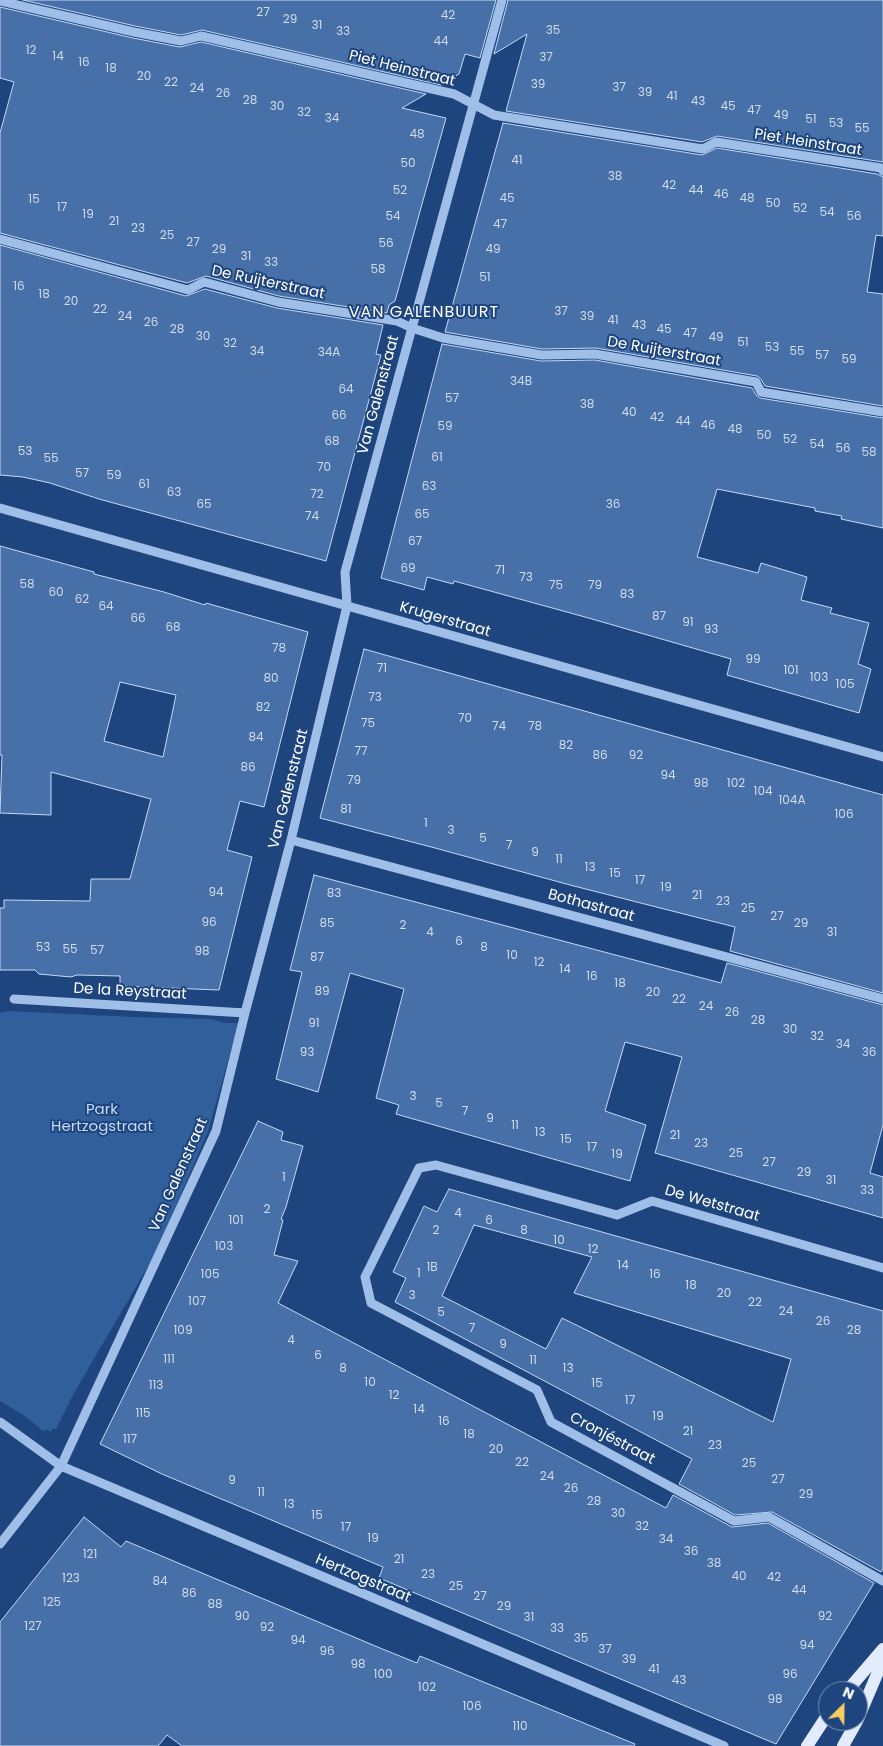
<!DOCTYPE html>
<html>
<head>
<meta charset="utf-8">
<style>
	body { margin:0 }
	#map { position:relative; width:883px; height:1746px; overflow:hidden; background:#1e457d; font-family:Poppins,sans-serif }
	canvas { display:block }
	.north { position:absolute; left:818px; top:1681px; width:50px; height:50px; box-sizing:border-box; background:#1e457d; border:1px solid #788fb1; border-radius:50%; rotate:23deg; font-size:14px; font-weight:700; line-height:20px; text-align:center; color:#fff }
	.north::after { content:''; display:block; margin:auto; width:18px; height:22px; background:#f7ce5f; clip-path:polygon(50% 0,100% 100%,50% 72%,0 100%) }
</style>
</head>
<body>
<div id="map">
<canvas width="883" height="1746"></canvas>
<div class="north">N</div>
</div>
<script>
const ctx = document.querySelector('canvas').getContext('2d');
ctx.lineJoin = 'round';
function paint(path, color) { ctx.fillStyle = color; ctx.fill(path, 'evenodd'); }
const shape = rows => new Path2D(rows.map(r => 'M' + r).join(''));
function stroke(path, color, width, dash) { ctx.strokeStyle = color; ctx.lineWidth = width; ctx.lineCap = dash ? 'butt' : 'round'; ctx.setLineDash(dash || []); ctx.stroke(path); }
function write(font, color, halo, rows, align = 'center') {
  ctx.font = font + ' Poppins,sans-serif'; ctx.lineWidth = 4; ctx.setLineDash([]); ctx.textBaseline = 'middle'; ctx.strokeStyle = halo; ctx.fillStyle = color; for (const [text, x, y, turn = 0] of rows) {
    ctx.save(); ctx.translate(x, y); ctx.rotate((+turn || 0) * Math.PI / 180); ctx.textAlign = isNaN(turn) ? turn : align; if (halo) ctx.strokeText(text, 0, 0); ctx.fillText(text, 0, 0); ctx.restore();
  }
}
paint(shape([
	[9,1011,133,1017,212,1019,224,1023,239,1023,208,1131,157,1251,74,1393,56,1429,52,1429,51,1432,48,1430,43,1431,25,1416,0,1401,0,1013]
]), '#305f9c');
const building = shape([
	[23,0,496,0,480,58,465,54,459,74,441,85,202,30,181,35,135,26,23,0],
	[508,0,883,0,883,162,717,136,702,142,506,111,527,34,494,54,508,0],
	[0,7,133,38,180,47,201,42,426,94,402,108,446,118,395,301,389,305,387,313,279,296,206,276,187,283,0,233,0,133,14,82,0,78,0,7],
	[503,123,702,155,717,148,877,174,883,177,883,236,876,235,867,292,883,294,883,406,765,386,761,379,757,376,596,348,542,349,445,332,503,123],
	[0,245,186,296,205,289,277,308,383,325,376,354,381,355,326,561,99,499,50,483,23,477,0,475,0,245],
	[442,344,541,361,595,360,752,388,756,395,760,398,883,418,883,528,841,519,842,516,815,511,815,508,717,489,697,557,758,573,761,563,807,577,801,600,832,608,830,613,869,623,858,664,871,669,859,713,727,675,731,659,585,617,454,581,453,584,427,577,424,590,381,578,442,344],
	[0,546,94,572,94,574,164,592,205,605,206,603,308,632,264,807,240,801,227,850,252,857,219,990,120,986,120,976,77,975,71,977,39,974,35,970,0,970,0,908,4,908,4,900,90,901,91,879,130,879,151,799,51,772,51,815,0,813,2,755,0,755,0,546],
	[120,682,176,695,163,757,104,741,120,682],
	[364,649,883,795,883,993,730,951,735,927,570,885,435,848,320,818,364,649],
	[314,875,721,983,727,963,883,1005,883,1125,870,1173,883,1177,883,1218,655,1153,682,1057,625,1042,605,1111,646,1125,630,1181,396,1114,399,1105,376,1098,404,989,350,973,318,1092,276,1079,302,972,290,970,314,875],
	[258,1121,283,1132,281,1140,303,1146,286,1207,281,1219,283,1220,274,1255,298,1261,278,1303,666,1508,673,1495,732,1527,768,1523,874,1583,776,1744,379,1578,383,1567,162,1474,100,1444,258,1121],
	[449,1189,883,1311,883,1569,881,1572,772,1512,735,1515,679,1484,692,1459,395,1302,406,1278,393,1272,414,1227,424,1206,437,1212,449,1189],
	[474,1225,592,1257,574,1293,791,1359,773,1422,562,1318,546,1349,442,1296,474,1225],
	[84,1517,121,1547,126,1541,380,1648,417,1663,420,1656,635,1744,634,1746,182,1746,167,1735,158,1746,0,1746,0,1622,84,1517]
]);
paint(building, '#4670a7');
stroke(building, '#c4daf6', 1);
stroke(shape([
	[0,1,134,32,181,41,201,36,454,94,494,115,703,149,716,142,881,168,883,171],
	[0,239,188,290,204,282,278,302,397,321,412,328,443,338,542,355,595,354,756,382,761,392,883,412],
	[0,508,883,757],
	[291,840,883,999],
	[14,999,245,1013],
	[883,1268,652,1201,617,1215,436,1165,419,1168,365,1277,371,1303,537,1390,551,1422,734,1521,769,1517,883,1581],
	[0,1422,61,1466,724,1746],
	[0,1544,61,1466,216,1131,245,1013,291,840,347,606,345,572,502,0]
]), '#a0bfe8', 9);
stroke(shape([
	[847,1691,883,1649],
	[858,1719,883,1660],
	[807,1746,828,1714],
	[843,1746,857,1721]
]), '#e2ecfe', 12);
write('12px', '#d1dbe9', null, [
	["27",263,13],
	["42",448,16],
	["29",290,20],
	["31",317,26],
	["35",553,31],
	["33",343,32],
	["44",441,42],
	["12",31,51],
	["14",58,57],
	["37",546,58],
	["16",84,63],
	["18",111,69],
	["20",144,77],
	["22",171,83],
	["39",538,85],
	["37",619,88],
	["24",197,89],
	["39",645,93],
	["26",223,94],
	["41",672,97],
	["28",250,101],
	["43",698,102],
	["30",277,107],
	["45",728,107],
	["47",754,111],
	["32",304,113],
	["49",781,116],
	["34",332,119],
	["51",811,120],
	["53",836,124],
	["55",862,129],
	["48",417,135],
	["41",517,161],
	["50",408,164],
	["38",615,177],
	["42",669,186],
	["52",400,191],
	["44",696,191],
	["46",721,195],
	["45",507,199],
	["48",747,199],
	["15",34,200],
	["50",773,204],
	["17",62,208],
	["52",800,209],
	["54",827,213],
	["19",88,215],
	["54",393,217],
	["56",854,217],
	["21",114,222],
	["47",500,225],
	["23",138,229],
	["25",167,236],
	["27",193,243],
	["56",386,244],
	["29",219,250],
	["49",493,250],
	["31",246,257],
	["33",271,263],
	["58",378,270],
	["51",485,278],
	["16",19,287],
	["18",44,295],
	["20",71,302],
	["22",100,310],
	["37",561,312],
	["24",125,317],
	["39",587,317],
	["41",613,321],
	["26",151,323],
	["43",639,326],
	["28",177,330],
	["45",664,330],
	["47",690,334],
	["30",203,337],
	["49",716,338],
	["51",743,343],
	["32",230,344],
	["53",772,348],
	["34",257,352],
	["55",797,352],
	["34A",329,353],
	["57",822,356],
	["59",849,360],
	["34B",521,382],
	["64",346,390],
	["57",452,399],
	["38",587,405],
	["40",629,413],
	["66",339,416],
	["42",657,418],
	["44",683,422],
	["46",708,426],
	["59",445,427],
	["48",735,430],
	["50",764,436],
	["52",790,440],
	["68",332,442],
	["54",817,445],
	["56",843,449],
	["53",25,452],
	["58",869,453],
	["61",437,458],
	["55",51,459],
	["70",324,468],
	["57",82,474],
	["59",114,476],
	["61",144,485],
	["63",429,487],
	["63",174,493],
	["72",317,495],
	["65",204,505],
	["36",613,505],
	["65",422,515],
	["74",312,517],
	["67",415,542],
	["69",408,569],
	["71",500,571],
	["73",526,578],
	["58",27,585],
	["75",556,586],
	["79",595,586],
	["60",56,593],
	["83",627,595],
	["62",82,600],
	["64",106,607],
	["87",659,617],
	["66",138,619],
	["91",688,623],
	["68",173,628],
	["93",711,630],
	["78",279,649],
	["99",753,660],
	["71",382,669],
	["101",791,671],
	["103",819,678],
	["80",271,679],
	["105",845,685],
	["73",375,698],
	["82",263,708],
	["70",465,719],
	["75",368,724],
	["74",499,727],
	["78",535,727],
	["84",256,738],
	["82",566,746],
	["77",361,752],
	["86",600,756],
	["92",636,756],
	["86",248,768],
	["94",668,776],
	["79",354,781],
	["98",701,784],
	["102",736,784],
	["104",763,792],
	["104A",792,801],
	["81",346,810],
	["106",844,815],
	["1",426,824],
	["3",451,831],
	["5",483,839],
	["7",509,846],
	["9",535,853],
	["11",559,860],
	["13",590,868],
	["15",615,874],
	["17",640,881],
	["19",666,888],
	["94",216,893],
	["83",334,894],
	["21",697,896],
	["23",723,902],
	["25",748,909],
	["27",777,917],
	["96",209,923],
	["85",327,924],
	["29",801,924],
	["2",403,926],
	["4",430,933],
	["31",832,933],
	["6",459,942],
	["53",43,948],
	["8",484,948],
	["55",70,950],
	["57",97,951],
	["98",202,952],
	["10",512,956],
	["87",317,958],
	["12",539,963],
	["14",565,970],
	["16",592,977],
	["18",620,984],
	["89",322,992],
	["20",653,993],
	["22",679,1000],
	["24",706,1007],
	["26",732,1013],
	["28",758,1021],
	["91",314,1024],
	["30",790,1030],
	["32",817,1037],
	["34",843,1045],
	["93",307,1053],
	["36",869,1053],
	["3",413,1097],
	["5",439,1104],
	["7",465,1112],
	["9",490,1119],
	["11",515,1126],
	["13",540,1133],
	["21",675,1136],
	["15",566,1140],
	["23",701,1144],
	["17",592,1148],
	["25",736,1154],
	["19",617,1155],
	["27",769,1163],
	["29",804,1173],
	["1",284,1178],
	["31",831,1181],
	["33",867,1191],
	["2",267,1210],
	["4",458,1214],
	["101",236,1221],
	["6",489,1221],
	["2",436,1231],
	["8",524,1231],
	["10",559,1241],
	["103",224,1247],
	["12",593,1250],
	["14",623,1266],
	["1B",432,1268],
	["1",419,1274],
	["105",210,1275],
	["16",655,1275],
	["18",691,1286],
	["20",724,1294],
	["3",412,1296],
	["107",197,1302],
	["22",755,1303],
	["24",786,1312],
	["5",441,1313],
	["26",823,1322],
	["7",472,1329],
	["109",183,1331],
	["28",854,1331],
	["4",291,1341],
	["9",503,1345],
	["6",318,1356],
	["111",169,1360],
	["11",533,1361],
	["8",343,1369],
	["13",568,1369],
	["10",370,1383],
	["15",597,1384],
	["113",156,1386],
	["12",394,1396],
	["17",630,1401],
	["14",419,1410],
	["115",143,1414],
	["19",658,1417],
	["16",444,1422],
	["21",688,1432],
	["18",469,1435],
	["117",130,1440],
	["23",715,1446],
	["20",496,1450],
	["22",522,1463],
	["25",749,1464],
	["24",547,1477],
	["27",778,1480],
	["9",232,1481],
	["26",571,1489],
	["11",261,1493],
	["29",806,1495],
	["28",594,1502],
	["13",289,1505],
	["30",618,1514],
	["15",317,1516],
	["32",642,1527],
	["17",346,1528],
	["19",373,1539],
	["34",666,1540],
	["36",691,1552],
	["121",90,1555],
	["21",399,1560],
	["38",714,1564],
	["23",428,1575],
	["40",739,1577],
	["42",774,1578],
	["123",71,1579],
	["84",160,1582],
	["25",456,1587],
	["44",799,1591],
	["86",189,1594],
	["27",480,1597],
	["125",52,1603],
	["88",215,1605],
	["29",504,1607],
	["90",242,1617],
	["92",825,1617],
	["31",529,1618],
	["127",33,1627],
	["92",267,1628],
	["33",557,1629],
	["35",581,1639],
	["94",298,1641],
	["94",807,1646],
	["37",605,1650],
	["96",327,1652],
	["39",629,1660],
	["98",358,1665],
	["41",654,1670],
	["100",383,1675],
	["96",790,1675],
	["43",679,1681],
	["102",427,1688],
	["98",775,1700],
	["106",472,1707],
	["110",520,1727]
]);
write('15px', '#fff', '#1e457d', [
	["Piet Heinstraat",402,69,14],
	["Piet Heinstraat",808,143,9],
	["De Ruijterstraat",268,283,12],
	["De Ruijterstraat",664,352,10],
	["Van Galenstraat",379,395,-75],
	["Krugerstraat",445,620,16],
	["Van Galenstraat",289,789,-76],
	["Bothastraat",591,906,15],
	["De la Reystraat",130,992,3],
	["Van Galenstraat",179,1175,-66],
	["De Wetstraat",712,1204,16],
	["Cronjéstraat",612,1439,28],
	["Hertzogstraat",363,1579,23]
]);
write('15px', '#c4daf6', '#1e457d', [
	["Park",102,1110],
	["Hertzogstraat",102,1127]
]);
ctx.letterSpacing = '1px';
write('16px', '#fff', '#1e457d', [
	["VAN GALENBUURT",424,313]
]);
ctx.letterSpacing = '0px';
</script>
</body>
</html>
